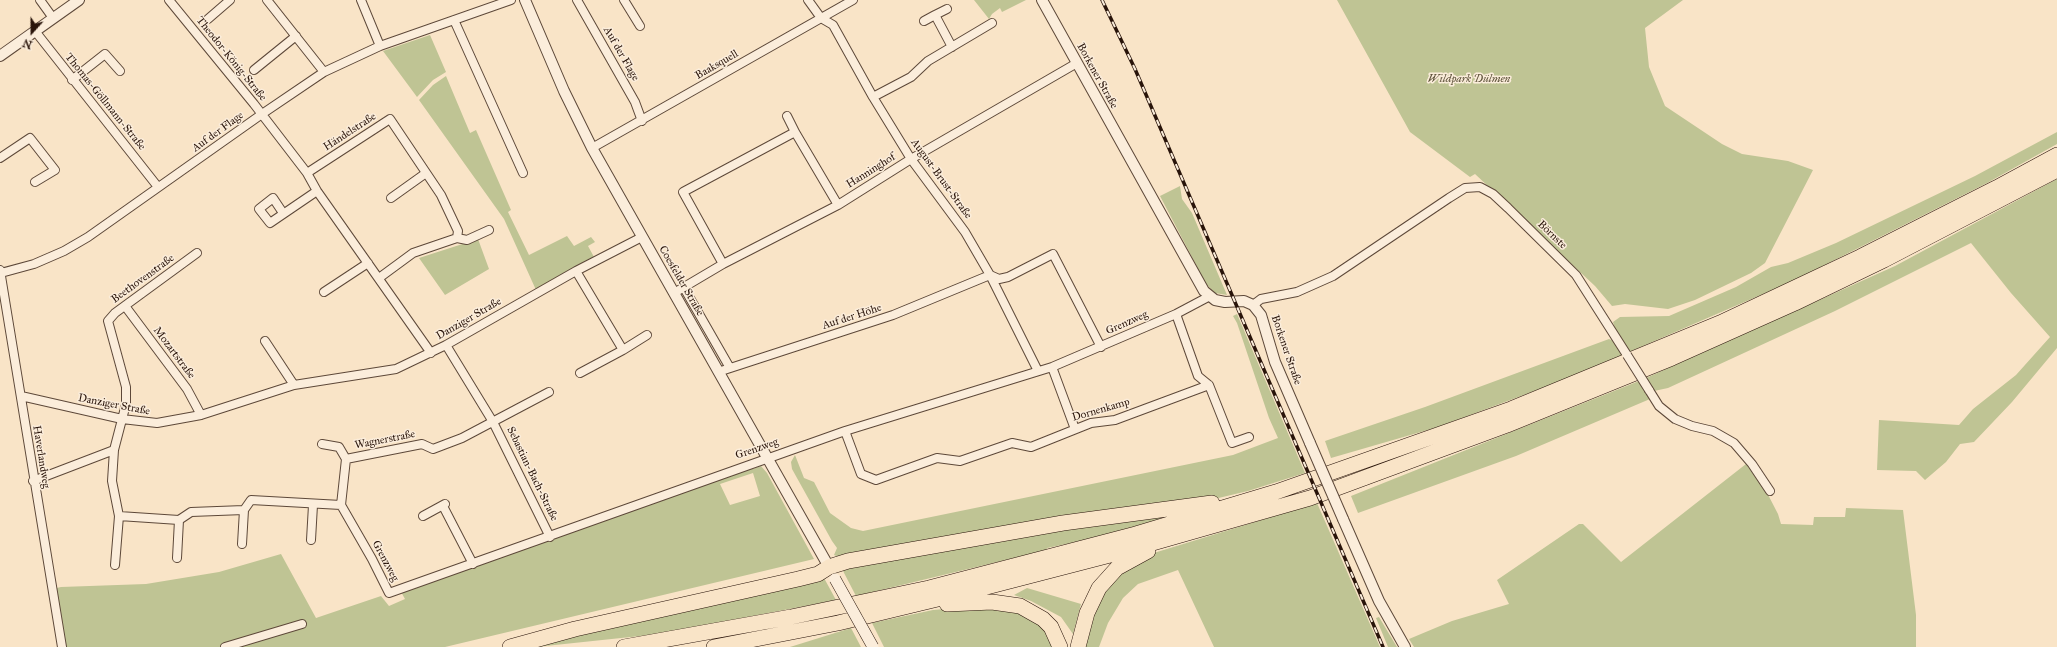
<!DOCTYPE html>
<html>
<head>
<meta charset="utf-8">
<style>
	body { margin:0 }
	#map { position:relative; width:2057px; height:647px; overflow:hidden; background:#f9e4c7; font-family:"IM FELL Great Primer",serif }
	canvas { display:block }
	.north { position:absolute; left:12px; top:12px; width:40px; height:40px; -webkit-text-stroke:3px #fbeddb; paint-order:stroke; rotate:201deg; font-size:11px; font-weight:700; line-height:16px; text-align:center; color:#29140a }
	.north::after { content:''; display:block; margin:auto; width:14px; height:18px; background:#29140a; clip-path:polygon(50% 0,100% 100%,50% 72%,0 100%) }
</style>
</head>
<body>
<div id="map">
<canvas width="2057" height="647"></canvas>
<div class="north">N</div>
</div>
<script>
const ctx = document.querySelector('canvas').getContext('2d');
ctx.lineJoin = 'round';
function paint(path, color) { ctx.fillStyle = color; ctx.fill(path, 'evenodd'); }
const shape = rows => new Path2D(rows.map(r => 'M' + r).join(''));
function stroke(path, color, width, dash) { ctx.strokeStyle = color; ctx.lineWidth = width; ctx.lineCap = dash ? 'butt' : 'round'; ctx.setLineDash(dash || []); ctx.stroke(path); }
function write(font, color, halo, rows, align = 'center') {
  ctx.font = font + ' "IM FELL Great Primer",serif'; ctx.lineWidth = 3; ctx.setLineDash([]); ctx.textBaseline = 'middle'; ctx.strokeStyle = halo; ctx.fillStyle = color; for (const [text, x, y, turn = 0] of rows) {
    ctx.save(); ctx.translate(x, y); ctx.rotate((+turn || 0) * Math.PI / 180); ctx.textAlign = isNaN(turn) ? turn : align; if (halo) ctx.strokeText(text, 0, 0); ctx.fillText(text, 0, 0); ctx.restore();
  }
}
paint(shape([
	[974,0,1026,0,1002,12,1000,8,992,14,989,19],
	[1337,0,1683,0,1645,28,1649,67,1665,106,1722,144,1742,154,1788,161,1813,170,1765,263,1751,273,1695,300,1668,309,1625,304,1612,306,1595,286,1475,174,1470,177,1410,132],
	[430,35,446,72,433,80,417,97,383,51],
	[446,76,470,133,476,130,511,210,508,212,529,255,567,236,574,246,591,237,595,242,588,246,594,257,536,290,504,219,419,100,433,85],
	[2057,132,2057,144,1987,183,1793,281,1629,352,1616,331,1613,322,1620,317,1669,316,1736,287,1771,267,1788,263,1836,243,1975,176],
	[2057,179,2057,348,2012,402,1974,442,1960,444,1946,462,1925,480,1916,471,1877,470,1879,420,1959,425,1973,409,2016,375,2050,337,2011,293,1971,243,1835,311,1668,388,1654,391,1646,378,1895,266],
	[1180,186,1182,199,1192,213,1227,295,1215,293,1206,284,1160,196],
	[478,239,489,269,445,295,419,258],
	[1237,314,1305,473,1248,491,1210,500,839,557,834,555,837,548,832,541,792,469,791,462,795,455,804,478,814,482,830,513,851,528,863,531,1233,455,1278,438,1269,418,1237,323,1233,316],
	[1609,339,1614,341,1623,355,1545,387,1438,427,1331,458,1325,441,1425,407],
	[1639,381,1650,399,1516,456,1358,513,1351,496],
	[751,464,753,469,761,466,767,473,814,559,445,647,62,647,52,589,61,587,146,584,219,572,281,554,316,618,381,596,389,606,405,599,400,590],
	[753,473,760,496,730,505,720,484],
	[1746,464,1763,485,1778,514,1781,524,1813,525,1814,517,1845,517,1846,508,1903,510,1916,615,1916,647,1414,647,1409,639,1452,621,1509,604,1497,580,1579,524,1583,524,1621,562],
	[1317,503,1380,647,1214,647,1178,570,1138,584,1123,598,1108,623,1099,647,1081,647,1095,604,1119,571,1144,556],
	[1182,513,1090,539,1047,548,1047,550,856,596,842,569,1099,520],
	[824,578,836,600,659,634,536,647,664,613],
	[1027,588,1081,604,1073,634,1061,617,1031,601,1014,595],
	[984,605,1036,617,1056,647,884,647,872,623,933,610],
	[1379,617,1397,647,1388,647,1376,618],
	[851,628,861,647,864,647,790,647]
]), '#bfc494');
const minor = shape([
	[40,0,53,18],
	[169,0,254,104,307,173,317,191,431,353],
	[267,0,324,72],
	[361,0,380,46],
	[577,0,635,102,642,121],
	[624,0,640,26],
	[808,0,821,18,833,25,873,97,911,159,965,232,990,275,1038,371],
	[935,15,947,9],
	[208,19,230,0],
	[454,20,523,173],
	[924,21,935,15,952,47],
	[35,31,158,187],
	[254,70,296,36],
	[72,80,105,54,120,71],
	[873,97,911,77,928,61,992,23],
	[787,116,795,132],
	[592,148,853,0],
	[0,158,30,138,55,170,35,182],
	[307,173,390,119,441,195,458,231,457,238,413,253,379,278],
	[391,198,426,173],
	[283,213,273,198,259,209,270,223,317,191],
	[457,238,467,240,489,230],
	[723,264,683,192,795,132,838,205],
	[0,270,62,647],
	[576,271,623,350,580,373],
	[1,273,34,264,64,251,88,237,262,114,324,72,380,46,511,0],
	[683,286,730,368],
	[324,292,368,263],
	[674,293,723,264,838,205,911,159,1077,63],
	[1253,305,1261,299,1297,292,1333,276,1449,198,1465,188,1480,187,1493,194,1508,208,1576,275,1627,355],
	[125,306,187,389,201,415],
	[1176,314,1198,376,1209,385,1232,443,1249,437],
	[265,341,294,385],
	[446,345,493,422,550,537],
	[623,350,647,335],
	[1052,367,1075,429],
	[718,372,893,315,990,275,999,279,1008,277,1053,254,1101,347],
	[1649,390,1659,406,1675,419,1692,426,1713,431,1734,443,1752,464,1770,491],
	[21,396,122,419,157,423,201,415,294,385,396,369,446,345,576,271,642,237],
	[845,431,861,474,876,480,937,458,960,461,1012,443,1031,447,1091,423,1115,420,1209,385],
	[322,444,339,447,346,459],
	[114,450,112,481,119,516,115,565],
	[33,481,114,450,126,404,126,387,108,321,115,313,197,253],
	[341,505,372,559,389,593,845,431,1052,367,1176,314,1210,296],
	[443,506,473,564],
	[119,516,179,520,191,512,244,510,251,500,341,505,346,459,422,444,433,449,462,438,549,392],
	[423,516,445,504],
	[311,540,313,505],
	[242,544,244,510],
	[177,558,179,520],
	[225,647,302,624]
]);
const tertiary = shape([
	[525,0,564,91,592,148,829,567],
	[1042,0,1204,291,1215,300,1225,302,1244,301,1253,305,1261,315,1275,362,1310,443],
	[0,56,79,0],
	[1343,519,1379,601,1405,647]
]);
const motorway = shape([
	[947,604,992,602,1020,606,1043,619,1051,627,1060,647],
	[510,647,575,629,798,579,818,574,829,567,848,561,1063,523,1212,503],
	[624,647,791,617,929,588,1136,534,1276,492,1511,409,1720,323,1860,257,1996,188,2057,155],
	[714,647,838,623,975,590,1114,554,1310,498,1507,425,1672,358,1795,303,1884,260,2057,170],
	[1078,647,1087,613,1099,588,1117,568,1148,551]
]);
stroke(minor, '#5d4839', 10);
stroke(tertiary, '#5d4839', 12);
stroke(motorway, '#29140a', 16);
stroke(minor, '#fbeddb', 8);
stroke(tertiary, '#fbeddb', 10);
stroke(motorway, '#f9e4c7', 15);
const rail = shape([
	[1102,0,1135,69,1383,647]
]);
stroke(rail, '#29140a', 3.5);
stroke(rail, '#fbeddb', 2, [6]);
const minorBridge = shape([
	[1627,355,1649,390]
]);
const tertiaryBridge = shape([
	[1310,443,1343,519]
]);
const secondaryBridge = shape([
	[835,579,873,647]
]);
stroke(minorBridge, '#5d4839', 10, []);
stroke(tertiaryBridge, '#5d4839', 12, []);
stroke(secondaryBridge, '#29140a', 12, []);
stroke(minorBridge, '#fbeddb', 8);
stroke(tertiaryBridge, '#fbeddb', 10);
stroke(secondaryBridge, '#fbeddb', 11);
write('11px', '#29140a', '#fbeddb', [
	["Auf der Flage",621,54,60],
	["Theodor-König-Straße",231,59,51],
	["Baaksquell",717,65,-30],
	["Borkener Straße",1097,76,61],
	["Thomas-Göllmann-Straße",105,102,51],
	["Auf der Flage",218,132,-36],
	["Händelstraße",350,132,-33],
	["Hanninghof",871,171,-32],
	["August-Brust-Straße",941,179,54],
	["Börnste",1552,235,44],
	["Beethovenstraße",143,279,-36],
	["Coesfelder Straße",681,281,60],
	["Auf der Höhe",852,317,-18],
	["Danziger Straße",469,319,-30],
	["Grenzweg",1127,323,-24],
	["Borkener Straße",1286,350,71],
	["Mozartstraße",174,353,53],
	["Danziger Straße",114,405,11],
	["Dornenkamp",1101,410,-16],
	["Wagnerstraße",385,440,-11],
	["Grenzweg",757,449,-19],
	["Haverlandweg",41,457,81],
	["Sebastian-Bach-Straße",532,474,64],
	["Grenzweg",385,561,62]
]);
write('italic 11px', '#5e523a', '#fbeddb', [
	["Wildpark Dülmen",1469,79]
]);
</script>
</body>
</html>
